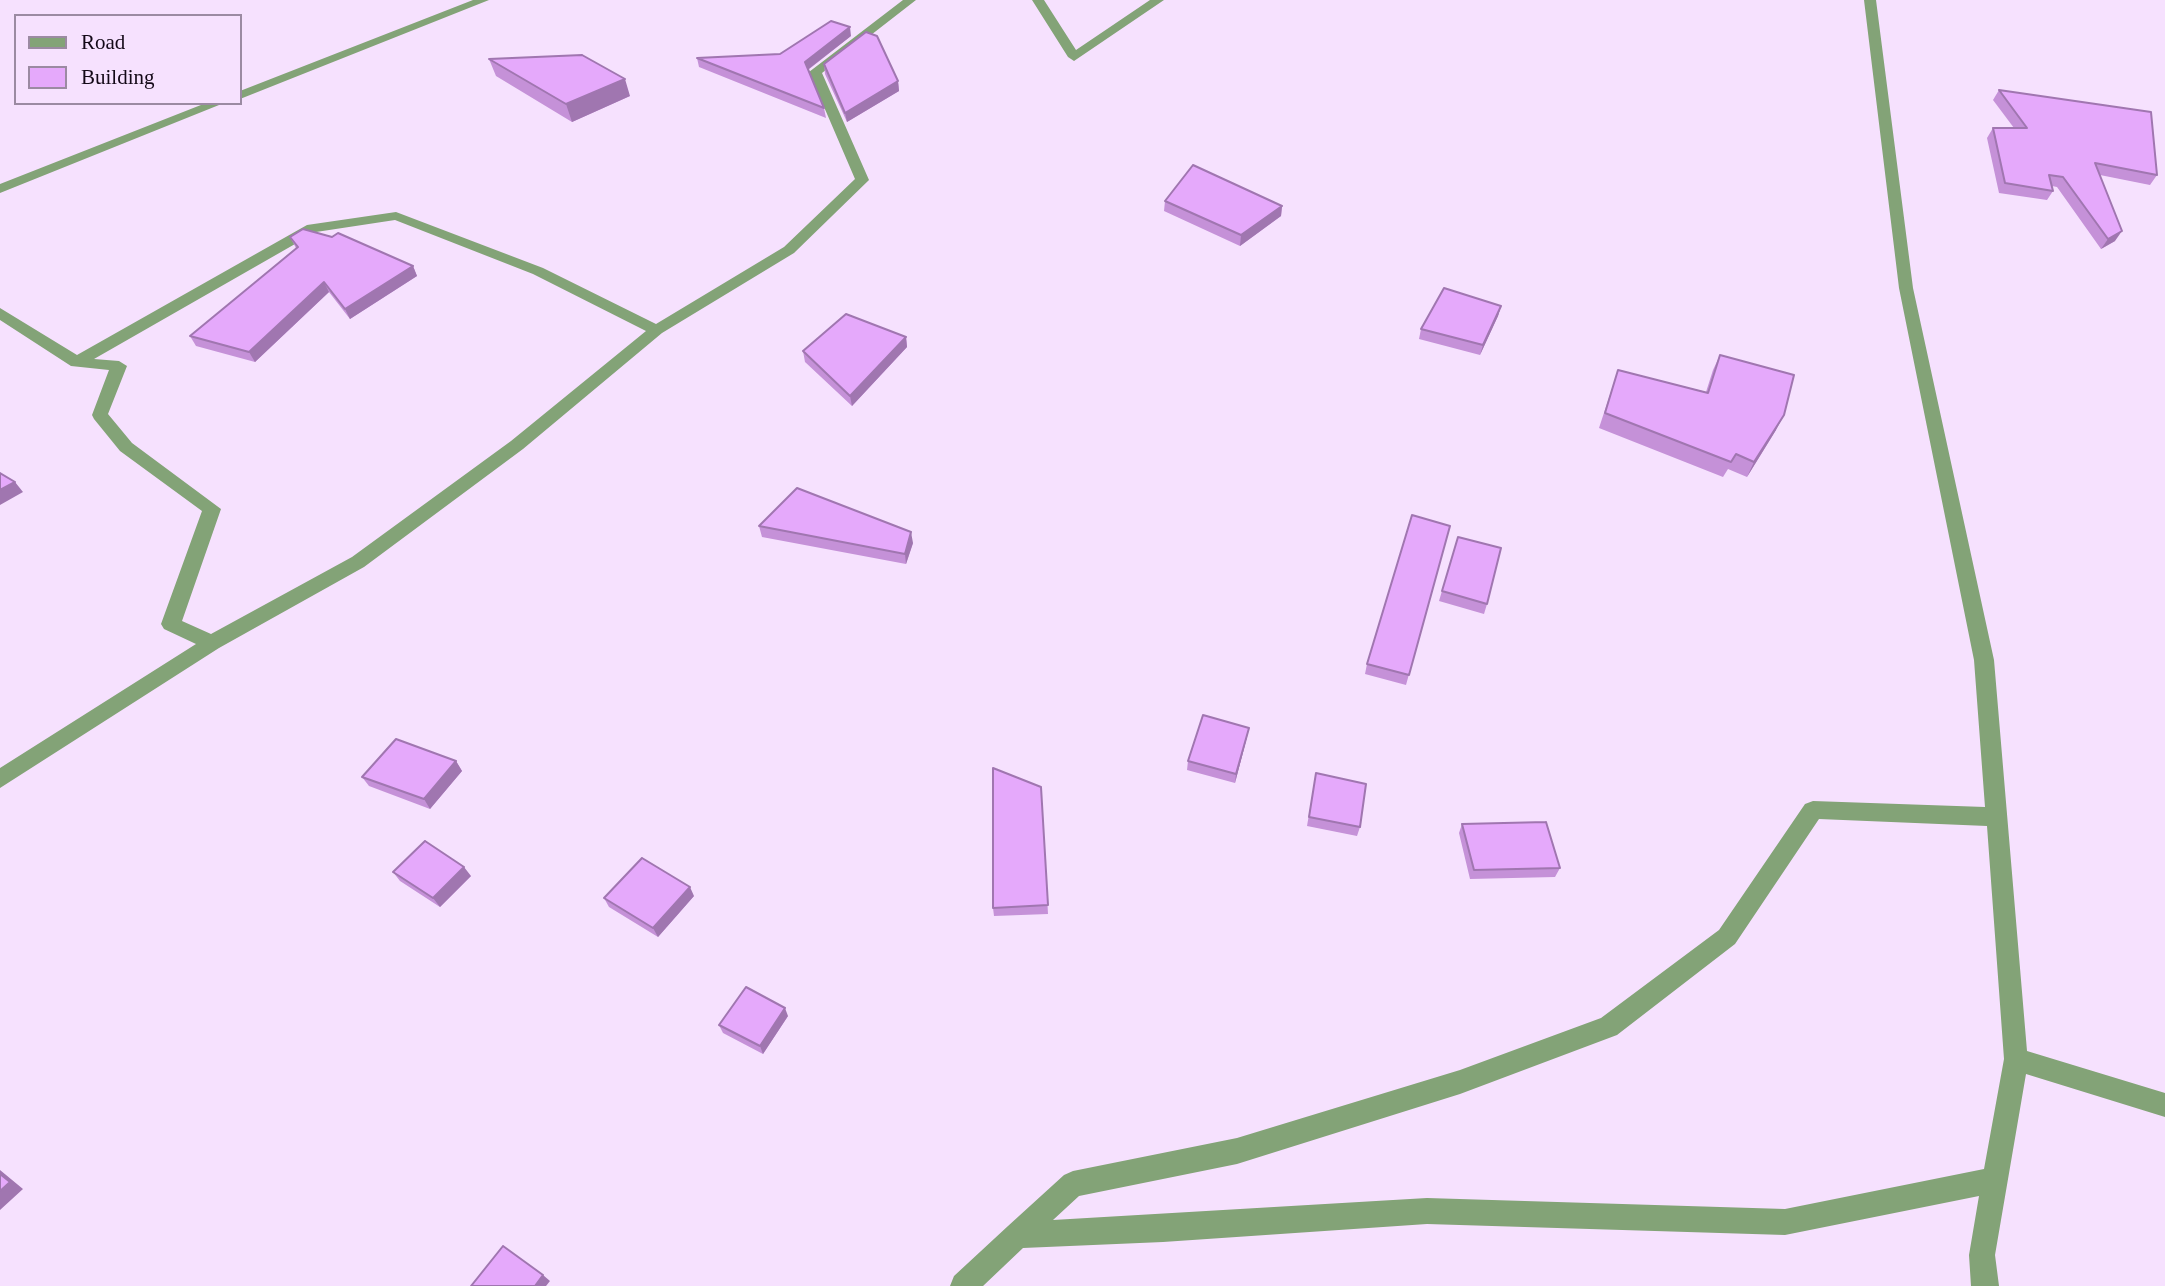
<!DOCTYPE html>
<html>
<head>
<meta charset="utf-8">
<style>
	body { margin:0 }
	#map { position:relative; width:2165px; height:1286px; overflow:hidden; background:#f6e1fe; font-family:Georgia,serif }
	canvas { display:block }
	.legend { position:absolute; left:14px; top:14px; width:228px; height:91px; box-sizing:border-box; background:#f6e1fe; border:2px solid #9b8aa2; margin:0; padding:9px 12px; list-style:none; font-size:21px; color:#130817 }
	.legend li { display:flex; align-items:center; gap:14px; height:35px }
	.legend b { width:35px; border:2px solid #9b8aa2 }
</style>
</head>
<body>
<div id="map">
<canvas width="2165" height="1286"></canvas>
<ul class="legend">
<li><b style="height:9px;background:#83a377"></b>Road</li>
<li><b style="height:19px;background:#e5a9fb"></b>Building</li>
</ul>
</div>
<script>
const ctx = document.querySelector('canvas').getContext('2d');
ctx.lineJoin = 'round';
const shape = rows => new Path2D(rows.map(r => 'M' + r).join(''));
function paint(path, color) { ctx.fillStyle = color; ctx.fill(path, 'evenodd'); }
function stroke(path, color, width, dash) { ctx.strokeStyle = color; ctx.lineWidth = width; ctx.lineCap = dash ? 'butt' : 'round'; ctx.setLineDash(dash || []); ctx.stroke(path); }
paint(shape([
	[473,0,489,0,240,99,240,91,473,0],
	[903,0,916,0,822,73,869,180,794,253,662,333,523,449,364,567,219,648,0,788,0,768,196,644,164,629,161,624,202,511,120,451,94,419,92,415,109,370,71,366,0,320,0,308,77,355,307,225,396,212,543,268,656,324,784,247,855,179,809,72,903,0],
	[395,220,533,274,646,331,511,441,352,557,211,634,182,621,221,509,132,443,108,414,127,366,119,361,94,359,316,232,395,220],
	[1032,0,1044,0,1076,50,1150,0,1164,0,1074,61,1068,57,1032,0],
	[1864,0,1876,0,1913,288,1994,660,2027,1051,2165,1093,2165,1117,2026,1074,1995,1255,1999,1286,1971,1286,1969,1255,1979,1196,1785,1235,1427,1224,1163,1242,1023,1248,983,1286,950,1286,954,1276,1008,1226,1064,1175,1073,1171,1237,1138,1460,1070,1601,1018,1719,930,1805,804,1813,801,1985,807,1974,660,1899,288,1864,0],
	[1819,819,1987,826,2004,1059,1984,1169,1785,1209,1427,1198,1053,1220,1079,1196,1237,1164,1460,1094,1617,1035,1735,944,1819,819],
	[206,103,224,103,0,193,0,184,206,103]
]), '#83a377');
paint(shape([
	[851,36,808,70,824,108,826,118,699,67,697,58,780,54],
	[489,59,630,96,572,122,496,76],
	[824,64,898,81,899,91,847,122,825,74],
	[1999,90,2157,175,2150,185,2100,175,2115,241,2101,249,2057,187,2052,186,2053,191,2047,200,1999,193,1987,138,1993,128,2014,128,1993,100],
	[1165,201,1282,206,1281,216,1240,246,1164,211],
	[290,237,413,266,417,276,350,319,329,292,255,362,196,346,190,336,296,248],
	[1501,306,1498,316,1480,355,1419,339,1421,329],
	[906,337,907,347,852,406,805,362,803,351],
	[1720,355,1776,430,1747,477,1728,469,1723,477,1599,428,1618,370,1706,392,1713,370],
	[759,526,913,543,906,564,762,537],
	[1450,526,1406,685,1365,674,1367,664],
	[1458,537,1487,604,1484,614,1439,601],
	[1247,737,1235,783,1187,770,1188,761],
	[456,761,462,771,430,809,369,786,362,777],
	[1316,773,1360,827,1357,836,1307,826],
	[1041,787,1048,914,994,916,993,908],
	[1462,824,1560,868,1555,877,1470,879,1459,833],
	[393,872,471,876,440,907,400,881],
	[694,896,658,937,609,907,604,898],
	[788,1016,763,1054,723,1033,719,1025]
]), '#c591d8');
paint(shape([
	[850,27,851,36,806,71,805,62],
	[625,79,630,96,572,122,566,104],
	[898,81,899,91,847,122,845,113],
	[1282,206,1281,216,1240,246,1241,235],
	[2122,231,2115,241,2101,249,2108,239],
	[413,266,417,276,350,319,345,309],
	[324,282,329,292,255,362,249,352],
	[1501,306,1498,316,1480,355,1483,345],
	[906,337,907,347,852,406,850,396],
	[1784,415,1776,430,1747,477,1754,462],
	[15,482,23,492,0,505,0,490],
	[911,532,913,543,906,564,905,554],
	[1249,728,1247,737,1235,783,1236,774],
	[456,761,462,771,430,809,424,799],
	[464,867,471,876,440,907,433,898],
	[690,887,694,896,658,937,653,928],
	[785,1008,788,1016,763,1054,760,1046],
	[0,1170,23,1189,0,1210],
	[543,1275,550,1281,546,1286,535,1286]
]), '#a076b0');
const building = shape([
	[831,21,850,27,805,62,824,108,697,58,780,54,831,21],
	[866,32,877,36,898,81,845,113,824,64,866,32],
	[582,55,625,79,566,104,489,59,582,55],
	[1999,90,2151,112,2157,175,2095,163,2122,231,2108,239,2063,177,2049,175,2053,191,2005,183,1993,128,2027,128,1999,90],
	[1193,165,1282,206,1241,235,1165,201,1193,165],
	[303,229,332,237,338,233,413,266,345,309,324,282,249,352,190,336,298,247,290,237,303,229],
	[1444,288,1501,306,1483,345,1421,329,1444,288],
	[846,314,906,337,850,396,803,351,846,314],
	[1720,355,1794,375,1784,415,1754,462,1736,454,1731,462,1605,413,1618,370,1708,393,1720,355],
	[0,473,15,482,0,490,0,473],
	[797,488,911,532,905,554,759,526,797,488],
	[1412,515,1450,526,1409,675,1367,664,1412,515],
	[1458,537,1501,548,1487,604,1442,591,1458,537],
	[1203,715,1249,728,1236,774,1188,761,1203,715],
	[396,739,456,761,424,799,362,777,396,739],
	[993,768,1041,787,1048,905,993,908,993,768],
	[1316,773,1366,784,1360,827,1309,817,1316,773],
	[1546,822,1560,868,1474,870,1462,824,1546,822],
	[425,841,464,867,433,898,393,872,425,841],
	[642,858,690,887,653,928,604,898,642,858],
	[746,987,785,1008,760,1046,719,1025,746,987],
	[0,1174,10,1182,0,1191,0,1174],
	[503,1246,543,1275,535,1286,471,1286,503,1246]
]);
paint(building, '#e5a9fb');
stroke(building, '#a076b0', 2);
</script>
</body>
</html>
